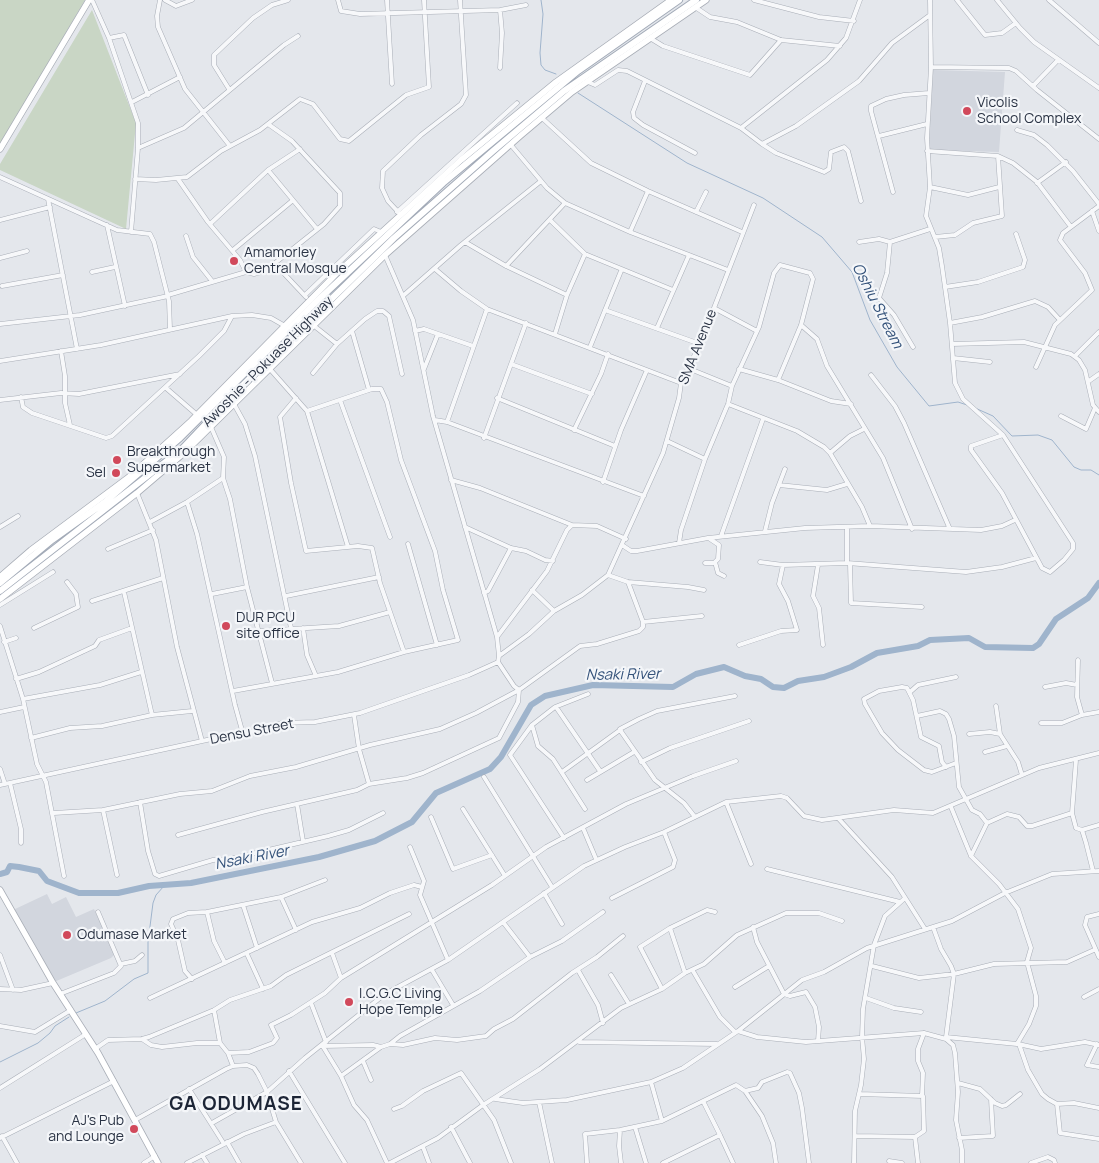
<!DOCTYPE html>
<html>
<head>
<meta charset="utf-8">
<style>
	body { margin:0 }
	canvas { display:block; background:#e4e7ec }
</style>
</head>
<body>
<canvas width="1099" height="1163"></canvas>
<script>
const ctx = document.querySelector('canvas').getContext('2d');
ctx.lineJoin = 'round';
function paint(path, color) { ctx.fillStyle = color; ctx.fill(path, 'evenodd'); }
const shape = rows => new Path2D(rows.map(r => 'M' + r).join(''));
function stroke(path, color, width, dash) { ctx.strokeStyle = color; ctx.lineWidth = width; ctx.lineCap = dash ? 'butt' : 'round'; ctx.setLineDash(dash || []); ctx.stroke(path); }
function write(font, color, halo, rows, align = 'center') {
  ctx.font = font + ' Manrope,sans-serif'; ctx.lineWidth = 4.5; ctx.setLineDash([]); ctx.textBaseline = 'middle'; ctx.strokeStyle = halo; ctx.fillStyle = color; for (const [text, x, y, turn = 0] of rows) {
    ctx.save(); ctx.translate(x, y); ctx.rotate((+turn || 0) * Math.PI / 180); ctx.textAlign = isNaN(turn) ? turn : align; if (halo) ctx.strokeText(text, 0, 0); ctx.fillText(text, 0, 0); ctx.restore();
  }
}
paint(shape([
	[933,70,1005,72,999,152,929,150],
	[47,894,52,904,66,897,76,917,94,909,115,954,111,958,54,982,13,910]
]), '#d2d6de');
paint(shape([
	[0,0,85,0,0,145],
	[92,10,136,123,126,229,0,170,0,164]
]), '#c9d6c5');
stroke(shape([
	[541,0,543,14,540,53,541,65,545,70,556,74],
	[578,93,687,163,763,198,822,237,852,272,870,320,897,367,929,406,958,402,967,405],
	[975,408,993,416,1012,436,1038,435,1052,440,1074,467,1081,470,1091,470,1099,475],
	[76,1013,105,1001,134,979,148,973,148,942,153,903,156,895,164,886],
	[0,1062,38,1043,50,1033,55,1026,69,1017]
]), '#9fb4cc', 1);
stroke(shape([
	[0,874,7,872,10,866,19,867,39,871,47,881,79,893,118,893,149,886,191,883,319,857,375,841,412,822,436,793,490,769,501,757,531,705,545,696,593,685,673,687,696,674,724,667,745,676,761,679,773,687,784,688,798,681,824,677,851,667,877,653,918,646,930,640,969,638,985,647,1033,648,1039,644,1056,619,1088,598,1099,583]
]), '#9fb4cc', 6);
const street = shape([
	[92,0,109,38,138,123,138,148,131,232],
	[160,0,157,16,158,27,185,89,230,146],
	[165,0,176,6,192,0],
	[338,0,341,11,360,14,500,10,526,5],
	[387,0,392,84],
	[754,0,819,17,854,21],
	[930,0,931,67,927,138,930,187,926,216,939,248,942,266,950,323,955,383,963,399,1003,435,1073,543,1073,549,1064,560,1050,572,1042,568,1002,493,971,450,971,446,1003,435],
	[957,0,985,35,1002,33,1016,23],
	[997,0,1020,28,1034,42,1099,88],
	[1049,0,1099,43],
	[695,7,710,17,737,22,781,40,840,46],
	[500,10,502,33,500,68],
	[109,38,124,35,148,95],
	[650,38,663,46,750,75,781,40],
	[931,67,1009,68,1016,71,1037,90,1099,139],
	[645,81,633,112,634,118,643,125,695,153],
	[588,82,595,85,618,70,627,71,741,128,762,144,796,126,859,81,892,43,930,15],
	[1033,86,1058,60],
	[229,89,214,65,214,55,253,18,272,5,288,0],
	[132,102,180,77],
	[542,118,591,163,648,191,742,232],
	[741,128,827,60,846,38,860,0],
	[1017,130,1034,135,1047,145,1073,171,1099,204],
	[879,136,927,124],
	[762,144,776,153,824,172,829,169,831,152,844,147,848,151,861,201],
	[511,145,547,188,565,203,630,232,728,270],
	[138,148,184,128,284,45,298,36],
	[927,151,998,156,1013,163,1037,182,1071,227],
	[268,170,317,229],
	[0,177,117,230,150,234,154,242,169,301,170,329],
	[135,179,156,180,187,177,221,151,260,130,300,99,313,104,340,139,349,141,406,95,429,87,424,0],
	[178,179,208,222,240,260,246,272],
	[1037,183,1066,162],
	[930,187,968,195,999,187],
	[893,192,871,111,871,106,886,99,904,95,929,93],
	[48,199,77,349],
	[1092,211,1099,231],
	[397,212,517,103],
	[696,212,706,192],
	[401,215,388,201,382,188,383,171,421,135,461,104,466,95,460,0],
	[0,220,50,207],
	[550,220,585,254,673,290],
	[210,224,268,170,300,149],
	[107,225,125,306],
	[630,232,648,191],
	[186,236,193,257,212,281],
	[935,237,955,235,973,223,1002,216,998,156],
	[465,242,506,266,567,295],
	[859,242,879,239,890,242,930,229],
	[890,242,887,273,879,298,894,315,913,347],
	[233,250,292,201],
	[385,255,413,320,433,416,497,637],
	[0,258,27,251],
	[275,264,306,297],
	[506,266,565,203],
	[435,269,461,291,487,309,681,383],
	[92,272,115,267],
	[2,286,63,275],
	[945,287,978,282,1023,267,1025,260,1016,234],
	[168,295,246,272,254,274,265,271,324,224,340,206,340,193,292,141,268,124],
	[305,295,374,229,381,232],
	[404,295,461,245,541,181],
	[714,308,757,331],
	[605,310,700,344],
	[950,323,982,317,1035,301,1048,307,1059,319],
	[0,324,80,315,168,296],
	[313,325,337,344],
	[801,325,817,339,827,366,883,458,912,529],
	[657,328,689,255],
	[352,331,369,390],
	[415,331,424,329,473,346],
	[555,334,567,295,585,254],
	[952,344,1024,342,1071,354,1079,360,1085,370,1093,405,1099,412],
	[590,347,621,271],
	[61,351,65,376,65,403,70,425],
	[1075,356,1099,332],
	[953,358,990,362],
	[0,361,101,345,232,316,252,315,271,318,285,326],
	[511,364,592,394],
	[1036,367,1055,325,1092,290,1085,273,1060,240,1063,233,1099,206],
	[269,368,307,411,348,547],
	[424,369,438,334],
	[690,369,732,386],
	[739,369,778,380,831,401,851,404],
	[313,373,337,344,365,319,377,311,383,311,389,316,402,374],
	[871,375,895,406,904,423,949,527],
	[1089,381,1099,374],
	[166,388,196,414],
	[21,397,23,407,32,413,106,438,112,436,199,356,224,331,232,316],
	[296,398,280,417,291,483,306,551,358,546,372,548,380,583,404,652],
	[497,398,615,446],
	[0,400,61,393,79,394,180,374],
	[340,400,390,537],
	[234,404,245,424,255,456,291,628],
	[728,404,797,431,824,447,830,453,862,507,870,526],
	[1061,416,1086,429,1095,408],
	[435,420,447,422,644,496],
	[447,422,487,309],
	[211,427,224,457,223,478,230,499,247,587,272,683],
	[574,430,601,374,608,354],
	[484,438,526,323],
	[667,441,705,459],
	[830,453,850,436,864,429],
	[451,480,480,488,572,525],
	[603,482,621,430,647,370],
	[779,485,827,490,847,484],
	[137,493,156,540,177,647,202,741],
	[187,502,197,534,235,705,243,734],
	[150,522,187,502,223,478],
	[0,527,18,516],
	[465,527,511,548,526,551,545,560,553,561],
	[765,531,772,503,785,469],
	[721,536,763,419],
	[626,539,597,526,572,525,567,530,547,571,497,637,499,656,498,662,514,686,519,690,580,646,597,644,639,631,643,627,643,622,628,582],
	[679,543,681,530,705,459,728,404,732,386,759,327,774,273,780,265,810,273,813,279,801,325,778,380],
	[408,544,437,645],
	[622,545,631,551,637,551,708,538,805,528,870,526,981,530,1002,526,1015,520],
	[108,549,153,530],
	[715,562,718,573,724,576],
	[760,562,783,565,847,563,966,572,1002,567,1036,558],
	[705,563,714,563,718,559,719,545,710,539],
	[847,563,847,527],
	[850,564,851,603,922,607],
	[818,565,813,596,819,608,823,645],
	[704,590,688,587,628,582,608,575,663,453,679,398,681,383,700,344,754,205],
	[124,592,152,715],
	[484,593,488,591,511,548],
	[212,594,247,587],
	[286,596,379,577],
	[92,601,163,578],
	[0,605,53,572],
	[554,611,582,595,608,575],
	[643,622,702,616],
	[0,626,23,699,37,764,46,782,64,876],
	[34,628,78,607,76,594,67,582],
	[303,628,307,655,316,676],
	[260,631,339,626,390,612],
	[4,642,16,638],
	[739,645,781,631,797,630,788,601,779,584,783,565],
	[499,656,529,634,554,611,532,590],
	[1078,660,1077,697,1082,715],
	[16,679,39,672,95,646,99,640,132,628],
	[1045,687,1066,683,1077,685],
	[233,691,338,672,404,652,458,640,443,590,435,551,401,460,387,402,381,389,372,389,307,411],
	[910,692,918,685,956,677],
	[23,699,100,685,141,672],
	[996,706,1000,734,1018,762,1022,775],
	[556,707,600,771],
	[0,712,24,707],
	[354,715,359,749,369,784],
	[917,716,940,711,946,714,949,719,954,736,959,787,972,810,980,814,987,823,971,856],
	[1041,723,1062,723,1082,715,1099,712],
	[532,725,510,755,564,838],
	[621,731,620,729,639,719,657,711,735,696],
	[969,734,990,732,1000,734],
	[31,738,70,728,102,726,152,715,192,711],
	[985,752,1007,746],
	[1076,760,1072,813,1076,828,1082,830,1086,843,1093,871],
	[641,762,670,748,749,721],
	[946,767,942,762,939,746,921,737,913,700,907,688,902,687,879,691,864,699,865,704,882,733,898,750,924,770,932,772,956,763],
	[0,769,5,784],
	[562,772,620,730,655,780,684,803,695,817],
	[484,777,552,887],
	[587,780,634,752],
	[10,783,21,829,21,843],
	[0,785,216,738,239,735,282,723,315,722,360,713,469,675,498,662],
	[140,802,148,851,155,874,159,876,213,860,230,859,328,836,349,830,383,813],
	[726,802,751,864],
	[297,804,303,841],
	[463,809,505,876],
	[585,809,553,759,538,746,532,725,555,707,588,694],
	[103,810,117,875],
	[54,813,103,810,180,794,212,791,250,776,296,767,370,745,440,729,476,713,519,690],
	[431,817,453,869,492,855],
	[838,818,892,877,925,929],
	[987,823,1007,814,1019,817,1027,826,1032,826,1072,813],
	[583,828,596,859],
	[1082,830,1099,825],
	[178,835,262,812,357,790,369,784,407,778,423,773,499,738,518,702,519,690],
	[410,847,424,881,420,895,448,960],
	[767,869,900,902],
	[544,893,562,924],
	[281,897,296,930],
	[612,898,673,867,675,860,664,832],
	[243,905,257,948],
	[207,912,214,941,225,963],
	[1099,914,1087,917,1085,925,1099,957],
	[503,922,530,957],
	[753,927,757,942,784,994,790,996,806,992,815,1007,819,1027,818,1041],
	[933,927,941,949,951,966,954,974,946,1037],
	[332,953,341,978],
	[247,954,263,989],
	[0,955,13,990],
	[121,964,135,961,142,955],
	[872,966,919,978,954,974,994,964,1067,962,1094,950],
	[432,970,453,1005],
	[578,970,598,1005,603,1023],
	[693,971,720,1017,735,1032],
	[685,973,670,928,707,910,715,912],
	[611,975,629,1004],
	[192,979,185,971,178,940,171,924,173,919,188,913,207,912,281,897,325,880],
	[735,987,769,966],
	[0,989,21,990,53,983],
	[662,989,640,947,670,928],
	[60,994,114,973,121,966,98,912],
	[1084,997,1099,989],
	[150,998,312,922,360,908,390,893,414,885,422,887],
	[866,998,894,1008,921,1012],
	[311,1003,326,1042],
	[214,1010,220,1043,228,1053,233,1066],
	[0,1026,35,1032,71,1010],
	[738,1031,757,1037,806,1042,924,1033,946,1039,953,1045,955,1053,958,1092,956,1120,962,1150,962,1163],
	[946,1037,1017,1044,1029,1024,1036,1006,1036,996,1027,962,1031,948,1018,909,999,884,971,856,951,807],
	[142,1039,151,1045,162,1047,197,1043,220,1043],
	[579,1042,717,1044],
	[390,1044,403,1045,435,1038,457,1040,486,1036,494,1029,513,1019,572,973,597,957,623,936],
	[1018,1044,1041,1049,1085,1042,1099,1045],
	[1019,1044,1028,1070,1042,1094,1048,1099,1057,1104,1074,1103,1099,1108],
	[1097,1044,1087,1065,1099,1067],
	[322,1045,341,1076,354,1105,367,1120,387,1163],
	[323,1046,373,1045,381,1047],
	[95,1049,108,1040,142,1039,149,1037,214,1010,230,1000,271,986,286,975,409,914],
	[228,1053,249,1052,273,1043,277,1038,271,1025,291,1015,325,993,341,978,492,885,546,847,626,804,693,776,736,761],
	[363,1061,371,1080],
	[289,1071,345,1163],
	[341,1076,381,1047,390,1044,400,1036,480,991,530,957,562,941,603,912],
	[651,1082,662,1121],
	[958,1083,980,1089,995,1103,1002,1106,1006,1105,1020,1094],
	[0,1088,86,1034],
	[189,1089,224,1144],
	[745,1091,758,1088,762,1082,787,1072,790,1073,799,1093,802,1108,809,1163],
	[922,1096,923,1073,918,1061,918,1049,924,1033],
	[495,1099,523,1103,567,1100,651,1082,683,1068,738,1031,802,980,824,972,867,948,952,921,1005,893,1052,874,1099,871],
	[703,1101,720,1135],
	[539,1102,552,1163],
	[1057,1104,1060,1133,1099,1139],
	[394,1109,402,1106,423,1091,461,1073,494,1120,511,1163],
	[135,1120,226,1069,233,1066,247,1065,254,1068,258,1074,267,1092,276,1122,301,1163],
	[212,1123,267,1092,305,1058,385,994,448,960,584,866,625,847,664,832,726,802,781,796,787,798,804,816,822,820,894,810,933,813,1039,768,1099,753],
	[451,1127,470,1163],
	[635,1127,646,1163],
	[620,1130,619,1146,621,1163],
	[2,1136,17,1163],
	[856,1136,915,1137,924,1131,923,1096,859,1094],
	[915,1137,918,1163],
	[0,1138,114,1081],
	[959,1138,993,1136,991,1099],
	[227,1142,239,1163],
	[423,1147,429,1163],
	[202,1155,207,1163],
	[889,1161,902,1163],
	[144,1163,155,1156],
	[187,1163,244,1134,276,1122],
	[390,1163,438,1138,483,1105,540,1069,621,1008,662,989,685,973,704,964,737,935,786,913,819,913,842,921],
	[587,1163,585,1134,620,1130,662,1121,736,1085,745,1091,762,1116,773,1143,776,1163],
	[663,1163,720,1135,733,1163],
	[854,1163,855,1111,861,1085,864,1059,862,1037,863,1009,874,945,885,916,904,899],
	[1031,1163,1048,1157,1054,1160,1055,1163]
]);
const secondary = shape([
	[0,149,89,0],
	[0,577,31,550,129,477,191,421,337,273,461,160,556,82,671,0],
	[0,599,137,493,184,453,385,255,520,136,572,92,706,0],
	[0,890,53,983,98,1053,158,1163]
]);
const primary = shape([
	[0,583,52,540,105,502,180,438,314,304,443,183,578,71,679,0],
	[0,591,182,449,237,391,394,238,493,151,564,91,696,0]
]);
stroke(street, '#a9aeb7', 5);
stroke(secondary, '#a9aeb7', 7);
stroke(primary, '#a3abb8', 8);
stroke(street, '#f7f8fa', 4);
stroke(secondary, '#fff', 5.5);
stroke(primary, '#fff', 6);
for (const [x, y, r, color] of [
	[967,111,5,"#d1495b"],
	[234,261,5,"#d1495b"],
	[117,460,5,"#d1495b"],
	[116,473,5,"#d1495b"],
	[226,626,5,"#d1495b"],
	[67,935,5,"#d1495b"],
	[349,1002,5,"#d1495b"],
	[134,1129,5,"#d1495b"]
]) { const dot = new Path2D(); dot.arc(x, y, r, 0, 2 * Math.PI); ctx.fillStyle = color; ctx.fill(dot); stroke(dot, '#f4f6f9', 2); }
write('14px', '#2b3445', '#f4f6f9', [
	["Vicolis",977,103],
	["School Complex",977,119],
	["Amamorley",244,253],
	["Central Mosque",244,269],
	["Breakthrough",127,452],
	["Supermarket",127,468],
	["Sel",106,473,"right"],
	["DUR PCU",236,618],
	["site office",236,634],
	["Odumase Market",77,935],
	["I.C.G.C Living",359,994],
	["Hope Temple",359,1010],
	["AJ's Pub",124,1121,"right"],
	["and Lounge",124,1137,"right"]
], 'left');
write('14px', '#2b3445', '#f4f6f9', [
	["SMA Avenue",698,347,-68],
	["Awoshie - Pokuase Highway",268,362,-45],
	["Densu Street",252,732,-11]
]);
write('italic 15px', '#34527a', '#f4f6f9', [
	["Oshiu Stream",877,306,63],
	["Nsaki River",623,675,-1],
	["Nsaki River",252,858,-11]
]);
ctx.letterSpacing = '1px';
write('bold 19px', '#1d2536', '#f4f6f9', [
	["GA ODUMASE",236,1105]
]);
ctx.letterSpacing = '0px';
</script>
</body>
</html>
